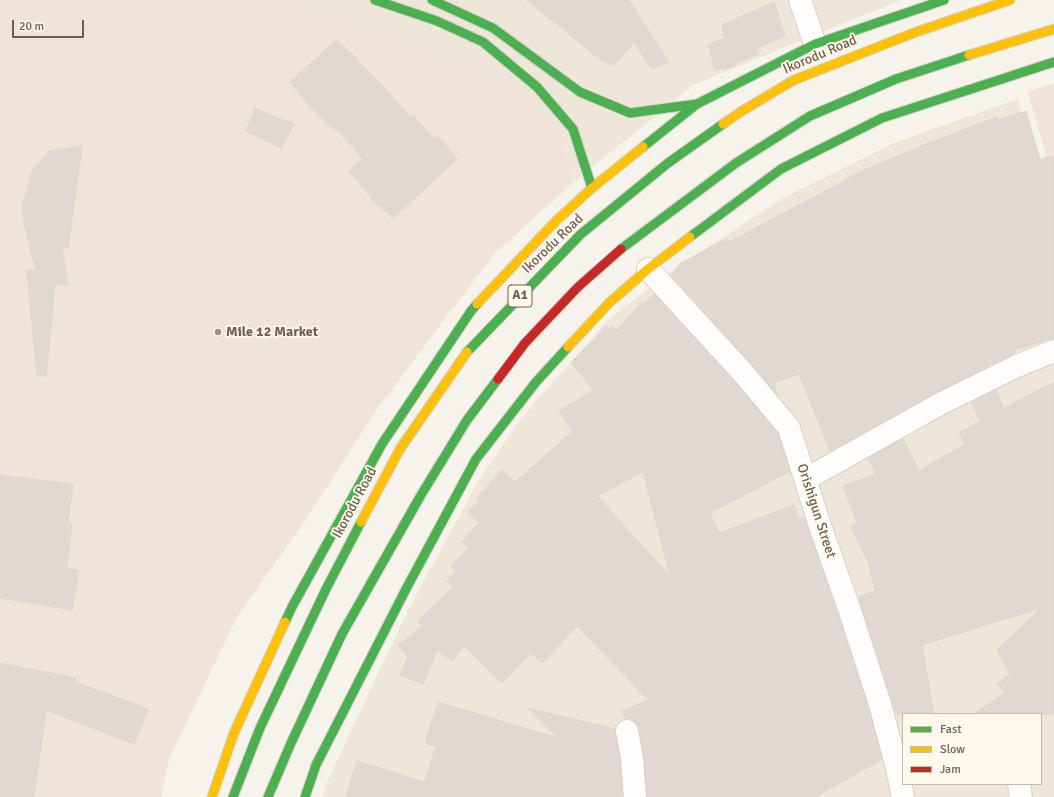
<!DOCTYPE html>
<html>
<head>
<meta charset="utf-8">
<style>
	body { margin:0 }
	#map { position:relative; width:1054px; height:797px; overflow:hidden; background:#f6f3eb; font-family:Signika,sans-serif }
	canvas { display:block }
	.legend { position:absolute; left:902px; top:713px; width:140px; height:72px; box-sizing:border-box; background:#fdf9ed; border:1px solid #c5bbad; margin:0; padding:5px 7px; list-style:none; font-size:12px; color:#725e4e }
	.legend li { display:flex; align-items:center; gap:8px; height:20px }
	.legend b { width:20px; border:1px solid #c5bbad }
	.scale { position:absolute; left:12px; top:20px; width:72px; height:18px; box-sizing:border-box; border:2px solid #725e4e; border-top:0; padding-left:5px; font-size:12px; line-height:14px; white-space:nowrap; color:#725e4e; -webkit-text-stroke:3px #fdf9ed; paint-order:stroke }
</style>
</head>
<body>
<div id="map">
<canvas width="1054" height="797"></canvas>
<ul class="legend">
<li><b style="height:5px;background:#4caf50"></b>Fast</li>
<li><b style="height:5px;background:#ffc107"></b>Slow</li>
<li><b style="height:5px;background:#c62828"></b>Jam</li>
</ul>
<div class="scale">20 m</div>
</div>
<script>
const ctx = document.querySelector('canvas').getContext('2d');
ctx.lineJoin = 'round';
function paint(path, color) { ctx.fillStyle = color; ctx.fill(path, 'evenodd'); }
const shape = rows => new Path2D(rows.map(r => 'M' + r).join(''));
function stroke(path, color, width, dash) { ctx.strokeStyle = color; ctx.lineWidth = width; ctx.lineCap = dash ? 'butt' : 'round'; ctx.setLineDash(dash || []); ctx.stroke(path); }
function write(font, color, halo, rows, align = 'center') {
  ctx.font = font + ' Signika,sans-serif'; ctx.lineWidth = 3.5; ctx.setLineDash([]); ctx.textBaseline = 'middle'; ctx.strokeStyle = halo; ctx.fillStyle = color; for (const [text, x, y, turn = 0] of rows) {
    ctx.save(); ctx.translate(x, y); ctx.rotate((+turn || 0) * Math.PI / 180); ctx.textAlign = isNaN(turn) ? turn : align; if (halo) ctx.strokeText(text, 0, 0); ctx.fillText(text, 0, 0); ctx.restore();
  }
}
paint(shape([
	[291,0,901,0,695,84,575,181,560,136],
	[1018,99,1036,168,1054,261,1054,797,323,797,326,784,407,612,479,480,522,417,607,321,658,280,783,198,896,142],
	[903,714,1041,714,1041,784,903,784]
]), '#eee7d9');
paint(shape([
	[0,0,291,0,497,79,560,136,575,181,494,254,377,409,304,522,237,617,169,759,161,797,0,797],
	[1054,83,1054,230,1047,159,1028,92]
]), '#f0e4da');
const building = shape([
	[527,0,629,0,669,62,652,69,634,43,614,65,603,62,527,0],
	[774,2,785,36,758,48,759,54,735,64,735,66,724,69,715,69,708,45,724,38,722,25,774,2],
	[336,40,359,60,358,61,384,87,410,117,413,115,434,139,438,136,457,159,393,218,371,199,372,198,349,171,363,159,336,128,334,130,307,103,290,82,336,40],
	[255,109,294,124,281,148,246,131,255,109],
	[1026,111,1040,159,1054,156,1054,338,1014,350,1015,353,985,367,986,368,934,393,830,451,799,374,774,383,777,395,754,367,671,275,681,263,726,239,727,243,837,185,853,175,921,146,997,117,998,120,1026,111],
	[82,146,68,248,62,248,68,285,55,285,46,376,37,376,27,270,36,271,25,227,22,208,32,171,49,151,82,146],
	[654,294,736,383,778,434,790,471,710,513,719,533,794,505,799,519,804,518,838,615,868,708,882,759,816,797,647,797,644,757,639,729,636,723,632,719,626,719,622,711,648,700,577,626,542,663,531,653,502,683,464,646,453,661,437,651,423,684,400,675,408,657,398,645,422,626,417,622,453,587,447,581,456,571,451,566,468,548,462,542,479,523,468,512,480,500,477,498,502,470,515,482,572,432,559,411,594,390,571,363,587,346,594,340,606,326,609,329,612,326,617,330,641,303,643,305,654,294],
	[643,472,670,576,597,496,643,472],
	[1054,382,1054,714,974,714,1004,693,998,684,1010,674,997,650,1041,608,922,645,934,714,896,714,858,597,875,591,868,562,851,526,857,523,843,486,876,474,868,458,903,439,919,471,965,444,959,433,980,421,971,403,996,390,1004,408,1054,382],
	[0,475,73,484,68,523,72,524,67,568,79,570,72,610,0,598,0,475],
	[0,663,76,678,75,682,148,709,134,744,46,710,34,797,0,797,0,663],
	[438,702,558,738,528,708,615,729,620,760,622,797,346,797,357,761,425,782,436,746,425,743,438,702]
]);
paint(building, '#dfd9d1');
stroke(building, '#ded7ce', 1);
const street = shape([
	[800,0,815,44],
	[648,269,745,375,789,428,820,526,850,611,880,704,897,768,903,797],
	[806,479,940,404,1017,366,1054,351],
	[627,731,632,758,635,797],
	[1019,784,1021,797]
]);
const fast = shape([
	[375,0,437,21,483,42,537,87,573,129,592,188],
	[432,0,493,28,580,92,630,113,697,104],
	[643,147,697,104,815,44,944,0],
	[690,237,781,169,882,118,1054,62],
	[621,249,736,163,810,116,896,79,969,55],
	[467,352,581,234,668,163,723,124],
	[285,622,292,607,382,444,471,311,477,304],
	[233,797,260,728,326,589,361,522],
	[268,797,291,743,342,634,421,495,467,420,498,379],
	[305,797,316,765,406,589,476,459,536,382,568,347]
]);
const slow = shape([
	[969,55,1054,29],
	[723,124,742,111,794,80,916,32,1010,0],
	[477,304,556,221,592,188,643,147],
	[568,347,609,303,648,269,690,237],
	[361,522,400,449,467,352],
	[212,797,234,733,285,622]
]);
const jam = shape([
	[498,379,525,343,578,287,621,249]
]);
stroke(street, '#d5d0c9', 24);
stroke(fast, '#d5d0c9', 11);
stroke(slow, '#d5d0c9', 11);
stroke(jam, '#d5d0c9', 11);
stroke(street, '#fefdfc', 22);
stroke(fast, '#4caf50', 9);
stroke(slow, '#ffc107', 9);
stroke(jam, '#c62828', 9);
for (const [x, y, r, color] of [
	[218,332,4,"#a09285"]
]) { const dot = new Path2D(); dot.arc(x, y, r, 0, 2 * Math.PI); ctx.fillStyle = color; ctx.fill(dot); stroke(dot, '#fdf9ed', 1.5); }
for (const [x, y, w] of [
	[520,296,24]
]) { const box = new Path2D(); box.roundRect(x - w / 2, y - 11, w, 22, 3); ctx.fillStyle = '#fdf9ed'; ctx.fill(box); stroke(box, '#725e4e', 1); }
write('bold 13px', '#725e4e', null, [
	["A1",520,296]
]);
write('14px', '#725e4e', '#fdf9ed', [
	["Ikorodu Road",820,55,-23],
	["Ikorodu Road",553,244,-44],
	["Ikorodu Road",355,503,-62],
	["Orishigun Street",816,511,72]
]);
write('bold 14px', '#725e4e', '#fdf9ed', [
	["Mile 12 Market",226,332]
], 'left');
</script>
</body>
</html>
